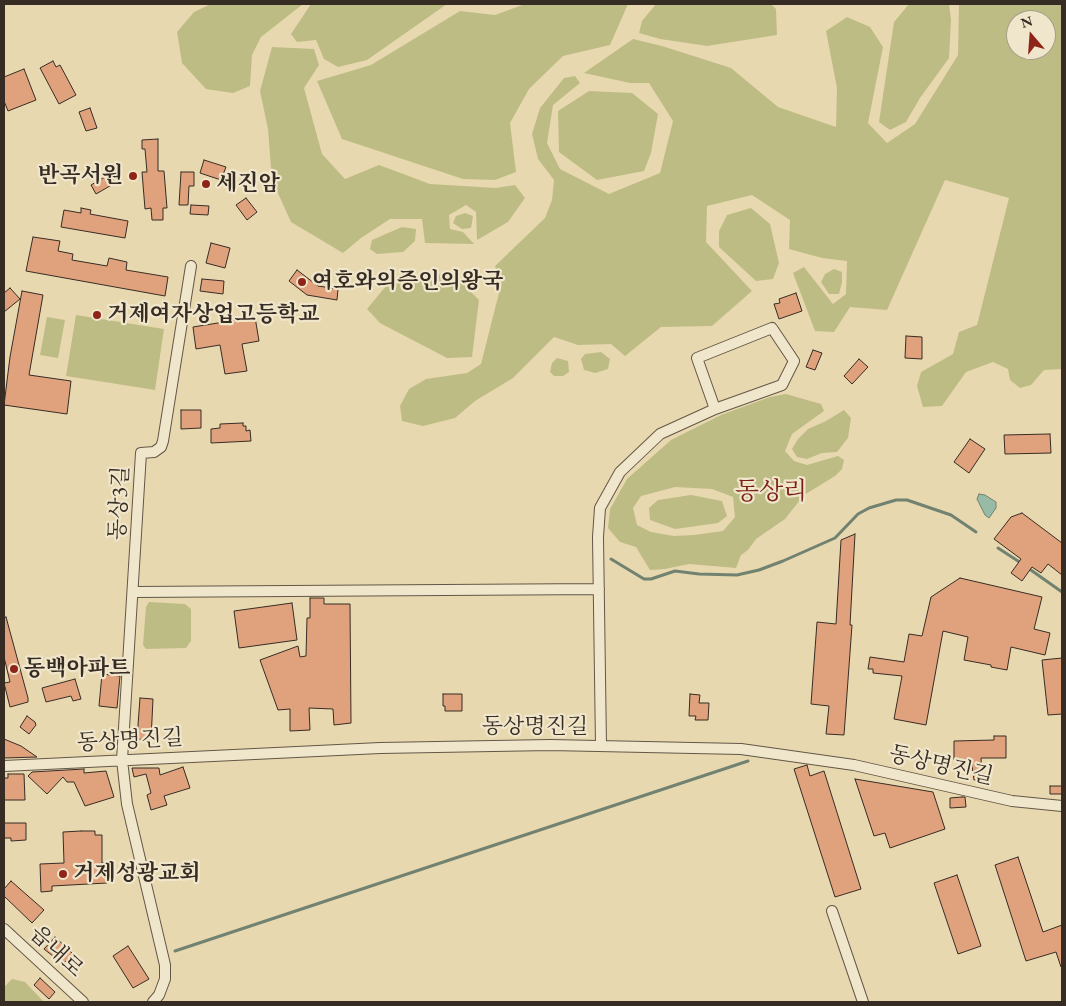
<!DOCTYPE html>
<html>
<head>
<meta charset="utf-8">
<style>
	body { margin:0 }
	#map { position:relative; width:1066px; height:1006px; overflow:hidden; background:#e8d8af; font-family:"EB Garamond",serif }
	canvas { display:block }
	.frame { position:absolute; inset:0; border:5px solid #372c24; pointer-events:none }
	.north { position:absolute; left:1006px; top:10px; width:50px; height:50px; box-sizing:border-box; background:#f0e6cb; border:1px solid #a69c88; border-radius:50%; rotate:342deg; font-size:14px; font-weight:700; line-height:20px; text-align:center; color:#372c24 }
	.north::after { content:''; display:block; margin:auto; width:18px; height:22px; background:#8f2418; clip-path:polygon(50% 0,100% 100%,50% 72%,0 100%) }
</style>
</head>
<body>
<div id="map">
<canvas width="1066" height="1006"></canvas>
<div class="frame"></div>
<div class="north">N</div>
</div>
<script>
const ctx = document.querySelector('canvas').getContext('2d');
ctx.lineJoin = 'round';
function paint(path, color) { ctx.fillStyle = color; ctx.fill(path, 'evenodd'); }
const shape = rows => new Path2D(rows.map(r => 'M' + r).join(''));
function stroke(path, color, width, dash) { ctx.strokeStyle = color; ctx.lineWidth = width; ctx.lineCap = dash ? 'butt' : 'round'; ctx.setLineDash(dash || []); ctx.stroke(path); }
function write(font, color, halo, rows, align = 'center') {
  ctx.font = font + ' "EB Garamond","Noto Serif KR",serif'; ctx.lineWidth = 4.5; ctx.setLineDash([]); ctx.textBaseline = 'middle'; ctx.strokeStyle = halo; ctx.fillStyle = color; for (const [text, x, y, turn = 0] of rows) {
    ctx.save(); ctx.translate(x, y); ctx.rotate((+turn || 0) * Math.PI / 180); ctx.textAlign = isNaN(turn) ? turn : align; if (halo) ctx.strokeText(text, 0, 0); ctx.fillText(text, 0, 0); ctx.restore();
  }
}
paint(shape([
	[211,4,303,4,261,37,252,55,250,86,233,93,206,89,182,63,177,32,194,12],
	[311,4,447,4,367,60,338,67,324,59,316,40,297,42,291,34],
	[525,4,628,4,610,45,563,56,529,89,510,123,516,172,495,180,463,179,342,139,317,81,371,65,460,11,495,15],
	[656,4,771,4,776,9,777,35,707,46,660,39,639,33,642,21],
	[909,4,949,4,951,20,949,58,920,98,906,122,890,130,879,122,894,22],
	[959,4,1062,4,1062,369,1044,370,1031,385,1020,388,1010,380,1008,369,993,362,966,372,942,406,923,407,917,386,921,372,953,354,959,332,977,325,1009,198,945,180,887,310,850,307,834,332,815,331,793,273,804,267,833,304,846,294,847,261,822,258,789,249,790,220,752,195,707,206,706,242,752,291,712,326,661,327,625,356,611,344,578,345,554,337,513,378,475,401,455,418,423,426,402,421,400,406,409,389,426,379,467,373,481,364,501,285,495,266,545,218,552,200,554,180,538,159,532,134,540,108,564,78,575,76,580,83,553,105,547,143,560,169,609,194,660,173,673,121,649,83,630,83,584,73,633,39,662,46,731,68,778,107,836,127,837,88,826,31,847,17,870,27,883,47,868,123,887,143,915,124,958,55],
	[1016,20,1046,20,1046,50,1016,50],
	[272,47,314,49,319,65,304,88,322,154,345,179,379,165,430,184,496,188,515,185,525,198,508,222,477,240,476,212,466,205,449,215,450,229,463,232,474,244,425,243,422,219,390,219,361,238,343,253,291,222,272,180,268,129,260,91],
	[589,91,632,93,658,114,651,153,644,171,597,180,559,152,558,111],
	[751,208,770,224,779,263,773,279,756,281,719,247,719,231,727,215],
	[465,213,473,216,471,228,462,229,453,223,456,216],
	[402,227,416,229,415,241,403,252,377,254,370,249,372,240],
	[834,269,842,272,842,282,839,294,829,294,821,282,825,274],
	[451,272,479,300,472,357,447,358,380,323,367,309,386,286],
	[76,315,164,329,155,390,66,376],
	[47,317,65,320,58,358,40,355],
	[601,352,610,359,608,369,595,373,584,370,581,359,585,354],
	[557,358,568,361,569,372,563,376,554,376,550,372,552,363],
	[786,394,821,404,824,411,792,434,785,451,794,461,807,465,838,456,844,460,842,469,835,476,804,495,785,519,756,539,748,550,741,555,736,568,689,564,665,569,650,570,636,547,620,542,608,528,610,509,627,479,671,440,721,415,770,397],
	[675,487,712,489,733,497,735,517,723,531,694,535,674,536,651,532,637,525,633,508,641,496],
	[844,410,851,418,848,438,837,452,822,453,807,459,797,457,792,449,798,439,808,429,826,421],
	[691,495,722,501,727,516,718,523,675,529,650,520,649,508,658,500],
	[149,602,185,604,191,609,191,641,186,648,146,649,143,645,146,607],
	[12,979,25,982,44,1002,4,1002,4,987]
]), '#bebc85');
const water = shape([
	[979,494,985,495,996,502,996,508,989,518,985,515,977,499,979,494]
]);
paint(water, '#98bba5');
stroke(water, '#718271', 1);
stroke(shape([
	[998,548,1021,563],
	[611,559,644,579,651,579,675,571,699,574,737,575,759,570,783,561,835,538,858,514,869,508,896,500,907,500,951,515,976,532],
	[1028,568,1062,592],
	[175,951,748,761]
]), '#718271', 3);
const building = shape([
	[53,61,56,67,60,65,76,95,59,104,40,68,53,61],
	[24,69,36,100,8,111,4,101,4,77,24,69],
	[90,108,97,128,86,131,79,112,90,108],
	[158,139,158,171,164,171,167,208,163,208,163,220,152,220,151,208,145,209,142,172,147,172,145,149,142,149,142,140,158,139],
	[204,160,226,167,221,180,200,173,204,160],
	[181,172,194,172,194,186,189,186,188,205,179,205,181,172],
	[110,174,115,183,96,194,91,185,110,174],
	[246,198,257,212,247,220,236,205,246,198],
	[191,205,209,206,208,215,190,214,191,205],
	[81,208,91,210,90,214,128,221,125,238,61,227,64,210,81,213,81,208],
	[33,237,60,241,58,251,73,254,72,260,107,266,109,258,127,262,126,270,168,277,165,296,26,271,33,237],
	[211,243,230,248,225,268,206,263,211,243],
	[297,270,318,286,338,289,337,300,307,295,289,281,297,270],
	[202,279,224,281,223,294,200,291,202,279],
	[10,288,20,299,4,312,4,293,10,288],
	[22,291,43,295,29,375,71,381,67,414,4,405,10,357,22,291],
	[796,293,802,311,779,319,774,304,780,303,779,299,796,293],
	[255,317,259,341,242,344,247,371,225,374,220,345,196,349,193,327,255,317],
	[906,336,922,337,922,359,905,358,906,336],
	[813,350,822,353,815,370,806,367,813,350],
	[859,359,868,367,852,384,844,376,859,359],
	[181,410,201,410,201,428,181,429,181,410],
	[243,423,243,426,246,426,246,431,250,430,251,441,211,443,211,429,220,428,220,424,243,423],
	[1050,434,1051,453,1005,454,1004,435,1050,434],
	[970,439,985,449,969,473,954,462,970,439],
	[1022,513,1062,543,1062,575,1048,564,1041,573,1032,567,1022,581,1011,573,1021,559,994,539,1011,517,1022,513],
	[855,534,850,625,852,625,844,735,826,734,829,706,811,704,817,622,836,624,841,540,855,534],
	[960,578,1042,597,1034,629,1050,633,1045,655,1011,647,1007,670,991,667,991,665,964,660,968,637,943,631,926,725,894,719,902,676,873,673,873,669,868,669,870,657,904,662,909,634,922,636,931,597,960,578],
	[310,598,324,598,324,604,350,604,351,723,334,725,333,709,309,708,310,730,290,731,290,709,278,710,260,660,298,646,300,657,306,656,307,618,310,618,310,598],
	[292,603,297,640,239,648,234,611,292,603],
	[6,617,28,698,28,702,10,707,4,683,10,682,4,657,4,618,6,617],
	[1062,658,1062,714,1048,715,1042,660,1062,658],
	[102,674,120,676,117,708,99,706,102,674],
	[75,679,81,699,73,701,71,696,46,702,42,688,75,679],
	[443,694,462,694,462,711,445,711,445,706,443,706,443,694],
	[690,694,700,695,699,703,709,703,708,720,695,720,696,716,689,716,690,694],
	[140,698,153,699,151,740,137,739,140,698],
	[27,716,35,722,36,725,29,734,20,727,27,716],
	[994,736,1006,736,1006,758,981,758,982,779,974,780,971,759,954,760,954,741,994,740,994,736],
	[4,739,21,746,37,757,4,758,4,739],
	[807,765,810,776,824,771,861,889,835,897,794,769,807,765],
	[183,767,190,788,164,796,167,805,151,810,147,795,151,793,146,774,134,777,132,768,159,768,160,775,183,767],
	[84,769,84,773,106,771,114,797,85,806,74,782,67,782,63,777,47,794,28,776,32,772,84,769],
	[8,774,24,774,25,800,4,800,4,778,8,778,8,774],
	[855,779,933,792,945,829,890,848,885,833,874,836,855,779],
	[1050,786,1062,786,1062,794,1050,794,1050,786],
	[962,797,965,797,966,807,950,808,950,798,962,797],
	[4,823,26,823,26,840,11,841,11,838,4,838,4,823],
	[81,831,95,831,95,835,102,835,102,863,106,863,107,883,52,886,52,891,41,892,40,864,64,863,63,832,81,831],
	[1018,857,1043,932,1062,925,1062,967,1061,967,1056,952,1026,961,995,865,1018,857],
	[957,875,981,946,958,954,934,883,957,875],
	[11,881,44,910,32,923,4,896,4,889,11,881],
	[55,937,73,954,63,964,44,949,55,937],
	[128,946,149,979,133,988,113,956,128,946],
	[40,978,55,992,49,999,34,985,40,978]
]);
paint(building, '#e0a27c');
stroke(building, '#372c24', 1);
const minor = shape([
	[134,592,599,589],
	[601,746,598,537,600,508,620,472,660,434,715,409,782,385,794,361,772,328,697,358,715,409],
	[4,766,380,748,550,745,741,749,854,765,1012,801,1062,806],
	[832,911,863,1002],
	[4,929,83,1002],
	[153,1002,159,995,165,979,165,965,127,804,122,760,141,453,154,452,161,447,163,441,191,266]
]);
stroke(minor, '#635747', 12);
stroke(minor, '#f0e6cb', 10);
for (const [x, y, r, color] of [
	[133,176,5,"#8f2418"],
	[206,184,5,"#8f2418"],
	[302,282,5,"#8f2418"],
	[97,315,5,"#8f2418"],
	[14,669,5,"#8f2418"],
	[63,874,5,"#8f2418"]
]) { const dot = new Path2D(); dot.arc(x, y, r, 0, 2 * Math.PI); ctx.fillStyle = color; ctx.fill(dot); stroke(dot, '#f0e6cb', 2); }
write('bold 22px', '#372c24', '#f0e6cb', [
	["반곡서원",123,176,"right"],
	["세진암",216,184],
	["여호와의증인의왕국",312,282],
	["거제여자상업고등학교",107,315],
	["동백아파트",24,669],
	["거제성광교회",73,874]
], 'left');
write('22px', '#372c24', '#f0e6cb', [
	["동상3길",120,503,-87],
	["동상명진길",535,727],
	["동상명진길",130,741,-3],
	["동상명진길",941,766,13],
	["읍내로",56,952,43]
]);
write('25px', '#7a1f14', '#f0e6cb', [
	["동상리",771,492]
]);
</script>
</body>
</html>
